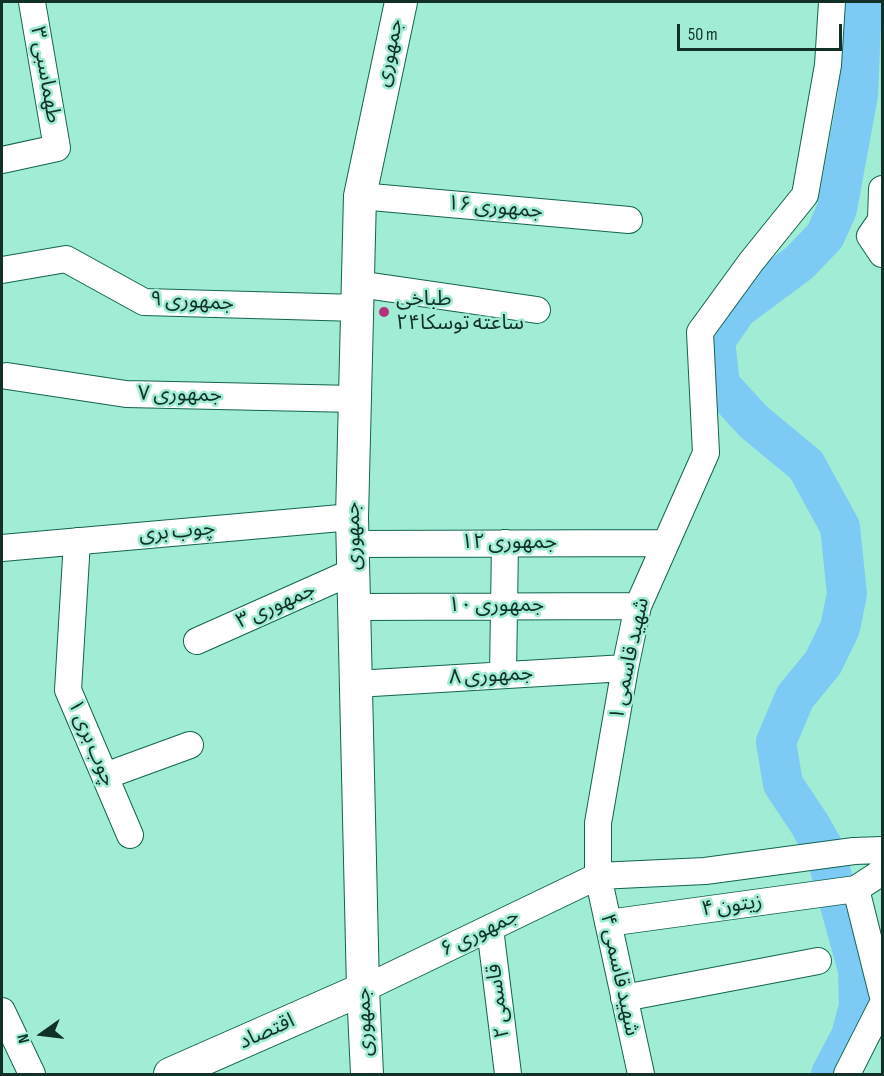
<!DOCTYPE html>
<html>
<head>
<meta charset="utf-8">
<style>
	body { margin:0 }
	#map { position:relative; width:884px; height:1076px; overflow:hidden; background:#a1ecd4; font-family:"Sofia Sans Condensed",sans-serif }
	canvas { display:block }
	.frame { position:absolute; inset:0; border:3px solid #113028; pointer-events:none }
	.north { position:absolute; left:12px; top:1004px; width:60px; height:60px; -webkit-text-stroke:4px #a1ecd4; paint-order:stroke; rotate:256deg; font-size:16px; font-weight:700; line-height:24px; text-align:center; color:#113028 }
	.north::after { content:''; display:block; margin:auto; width:21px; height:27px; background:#113028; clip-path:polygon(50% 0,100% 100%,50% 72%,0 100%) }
	.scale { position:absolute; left:677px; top:24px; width:165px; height:27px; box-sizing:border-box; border:3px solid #113028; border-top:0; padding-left:8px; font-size:18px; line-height:21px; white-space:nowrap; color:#113028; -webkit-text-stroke:4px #a1ecd4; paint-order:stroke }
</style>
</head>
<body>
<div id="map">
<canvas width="884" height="1076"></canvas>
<div class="frame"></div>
<div class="north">N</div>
<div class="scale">50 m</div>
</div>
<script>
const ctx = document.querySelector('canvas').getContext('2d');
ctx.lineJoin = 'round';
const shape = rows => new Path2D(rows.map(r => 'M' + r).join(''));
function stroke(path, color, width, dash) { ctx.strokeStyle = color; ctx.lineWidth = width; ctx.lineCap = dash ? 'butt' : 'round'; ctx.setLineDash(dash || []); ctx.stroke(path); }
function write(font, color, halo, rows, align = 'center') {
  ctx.font = font + ' "Sofia Sans Condensed","Noto Sans Arabic",sans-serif'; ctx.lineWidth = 5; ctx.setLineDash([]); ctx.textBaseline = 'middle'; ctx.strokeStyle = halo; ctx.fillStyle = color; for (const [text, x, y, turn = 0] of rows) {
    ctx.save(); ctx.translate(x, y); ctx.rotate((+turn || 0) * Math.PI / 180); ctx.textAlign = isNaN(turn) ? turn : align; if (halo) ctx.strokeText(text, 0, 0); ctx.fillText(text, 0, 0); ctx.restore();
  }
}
stroke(shape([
	[831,1074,851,1036,859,1006,858,970,825,851,809,823,783,784,776,742,795,697,823,663,840,628,847,594,840,527,806,465,754,422,720,385,715,341,737,309,799,263,825,236,837,209,858,95,862,2]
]), '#7dcbf4', 40);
const minor = shape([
	[2,160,57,148,32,2],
	[882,189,881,220,870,236,882,254],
	[360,196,629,220],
	[2,270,66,259,144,302,358,308],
	[358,284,537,310],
	[7,376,126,394,355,399],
	[77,541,68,690,130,835],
	[353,544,665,543],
	[2,548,352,517],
	[355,607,638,606],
	[197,641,354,571],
	[503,675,505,543],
	[356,684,625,668],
	[105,776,190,745],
	[882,872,856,889,882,993],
	[608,923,856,889],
	[490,928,508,1074],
	[363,989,598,876,705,871,854,851,882,850],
	[624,998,818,961],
	[2,1011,32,1074],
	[641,1074,598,876,598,823,625,668,638,606,706,453,700,332,751,262,805,195,828,65,832,2],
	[847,1074,882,1005]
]);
const major = shape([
	[170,1074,363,989],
	[367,1074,363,989,352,517,360,196,401,2]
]);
stroke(minor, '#126451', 28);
stroke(major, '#126451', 34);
stroke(minor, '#fff', 26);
stroke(major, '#fff', 32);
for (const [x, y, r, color] of [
	[384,312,6,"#b53177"]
]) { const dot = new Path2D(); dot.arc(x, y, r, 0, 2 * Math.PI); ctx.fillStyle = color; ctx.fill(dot); stroke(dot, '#a1ecd4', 2); }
write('21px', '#113028', '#a1ecd4', [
	["جمهوری",390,53,-78],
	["۳ طهماسبی",45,75,80],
	["۱۶ جمهوری",495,208,5],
	["۹ جمهوری",192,302,3],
	["۷ جمهوری",180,395,1],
	["چوب بری",177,532,-5],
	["جمهوری",354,536,-91],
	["۱۲ جمهوری",509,543],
	["۳ جمهوری",276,606,-24],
	["۱۰ جمهوری",496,606],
	["۱ شهید قاسمی",630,659,-78],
	["۸ جمهوری",491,676,-3],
	["۱ چوب بری",91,743,67],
	["زیتون ۴",732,906,-8],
	["جمهوری ۶",480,933,-26],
	["۴ شهید قاسمی",619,975,78],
	["قاسمی ۲",499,1001,-97],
	["جمهوری",365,1022,-92],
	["اقتصاد",267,1032,-24]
]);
write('21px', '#113028', '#a1ecd4', [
	["طباخی",396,300],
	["۲۴ساعته توسکا",396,324]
], 'left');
</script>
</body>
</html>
